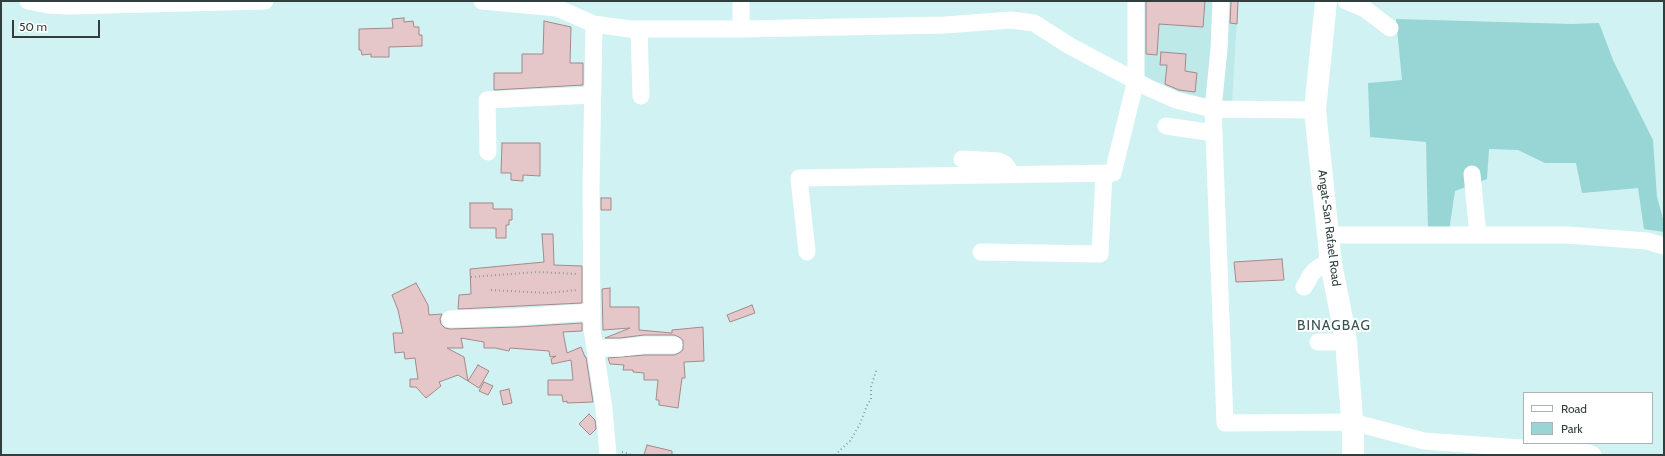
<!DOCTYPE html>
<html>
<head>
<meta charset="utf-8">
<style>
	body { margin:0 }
	#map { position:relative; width:1665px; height:456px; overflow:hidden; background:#d1f2f2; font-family:Cabin,sans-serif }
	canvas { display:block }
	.frame { position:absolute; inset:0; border:2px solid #313e3e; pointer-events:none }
	.legend { position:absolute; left:1523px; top:392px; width:130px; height:52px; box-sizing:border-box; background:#fff; border:1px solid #adb2b2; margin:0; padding:5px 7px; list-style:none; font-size:12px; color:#313e3e }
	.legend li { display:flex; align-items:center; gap:8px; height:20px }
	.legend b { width:20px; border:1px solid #adb2b2 }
	.scale { position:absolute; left:12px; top:20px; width:88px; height:18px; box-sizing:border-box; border:2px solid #313e3e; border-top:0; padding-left:5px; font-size:12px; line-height:14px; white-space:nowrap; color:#313e3e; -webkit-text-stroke:3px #fff; paint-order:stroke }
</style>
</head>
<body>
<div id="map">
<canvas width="1665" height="456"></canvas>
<div class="frame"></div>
<ul class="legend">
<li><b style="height:5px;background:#fff"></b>Road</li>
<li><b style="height:11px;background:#98d5d5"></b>Park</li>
</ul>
<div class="scale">50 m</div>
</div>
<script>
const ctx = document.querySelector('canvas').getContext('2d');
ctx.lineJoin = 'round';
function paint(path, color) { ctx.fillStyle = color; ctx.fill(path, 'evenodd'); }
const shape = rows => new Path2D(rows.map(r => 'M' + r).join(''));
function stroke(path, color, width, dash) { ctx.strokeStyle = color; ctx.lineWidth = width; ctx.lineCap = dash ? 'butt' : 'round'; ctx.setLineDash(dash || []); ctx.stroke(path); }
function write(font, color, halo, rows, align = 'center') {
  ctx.font = font + ' Cabin,sans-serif'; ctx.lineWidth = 4; ctx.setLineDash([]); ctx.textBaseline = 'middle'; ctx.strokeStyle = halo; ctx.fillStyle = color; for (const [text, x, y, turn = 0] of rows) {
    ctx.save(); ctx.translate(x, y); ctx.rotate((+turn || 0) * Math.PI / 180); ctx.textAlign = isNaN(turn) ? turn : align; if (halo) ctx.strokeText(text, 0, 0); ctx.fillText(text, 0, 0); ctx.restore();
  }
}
paint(shape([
	[1140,1,1238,1,1232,104,1173,94,1141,78]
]), '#bee9e9');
paint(shape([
	[1396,19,1572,24,1599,23,1613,60,1653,140,1657,197,1664,222,1664,232,1644,229,1638,188,1582,193,1576,163,1545,163,1518,150,1489,149,1487,179,1455,191,1449,231,1428,230,1426,142,1370,137,1368,83,1402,80]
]), '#98d5d5');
const building = shape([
	[1146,1,1205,1,1203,27,1159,24,1157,55,1146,54,1146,1],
	[1231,1,1238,1,1237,24,1230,23,1231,1],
	[404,18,404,22,413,21,414,27,419,27,419,35,422,35,422,46,389,47,389,57,371,57,371,54,362,55,361,50,359,50,359,29,393,28,392,19,404,18],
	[544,21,571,27,570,63,583,63,583,85,494,90,494,73,522,73,522,54,543,54,544,21],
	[1161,52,1186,54,1185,71,1197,73,1195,92,1179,90,1165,84,1167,65,1160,65,1161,52],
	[502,143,540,143,540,176,523,175,523,181,511,180,511,173,501,173,502,143],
	[601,198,611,198,611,210,601,210,601,198],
	[470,203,493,203,493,209,512,209,512,220,509,220,509,225,506,225,506,238,496,238,496,228,470,228,470,203],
	[542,234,553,234,554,265,582,266,582,303,458,309,459,295,471,294,470,269,544,262,542,234],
	[1282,259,1284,280,1236,282,1234,262,1282,259],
	[416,283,428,305,429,315,442,314,440,319,441,324,445,328,450,329,517,327,582,323,582,331,563,332,567,353,581,347,585,357,586,357,593,402,567,403,567,401,563,402,562,395,548,395,548,380,573,380,571,360,552,364,551,359,556,356,550,357,549,351,510,348,509,351,495,348,484,348,484,342,461,338,463,348,447,348,464,357,468,381,458,375,439,382,441,386,426,398,416,387,410,387,410,379,418,379,415,358,405,359,404,352,395,353,393,333,403,333,398,310,392,295,416,283],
	[610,288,610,307,639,307,639,330,672,333,672,330,703,327,704,361,684,362,685,378,682,378,678,408,659,405,659,400,656,400,658,380,644,380,644,373,633,372,633,370,623,370,624,365,610,364,608,358,645,355,674,355,679,353,683,350,683,340,679,337,674,335,644,335,620,338,605,338,630,328,603,330,602,289,610,288],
	[752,305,755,313,730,322,727,315,752,305],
	[478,365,489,371,479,388,468,381,478,365],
	[484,382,493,386,488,395,479,391,484,382],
	[509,389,512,403,503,405,500,391,509,389],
	[589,414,595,420,596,429,590,435,579,424,589,414],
	[647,445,672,451,672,455,644,455,647,445]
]);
paint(building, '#e6c7c9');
stroke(building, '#a58889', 1);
stroke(shape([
	[471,277,537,272,578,274],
	[491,290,548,293,578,290],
	[622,452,633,455],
	[835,455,850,441,860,424,868,403,871,400,871,387,877,368]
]), '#879e9e', 2, [1, 3]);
stroke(shape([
	[28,1,48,5,68,6,265,1],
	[482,1,557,8,594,24,630,29,741,29,945,25,1011,20,1034,23,1070,46,1149,88,1176,100,1213,109,1315,110],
	[741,1,741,29],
	[1221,1,1219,49,1213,109,1225,423,1352,422,1424,441,1589,453,1593,455],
	[1346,1,1365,9,1390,28],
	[594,24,591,188,592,329,604,409,608,455],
	[639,29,641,96],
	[1166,126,1214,133],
	[488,152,487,100,592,95],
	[962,159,999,161,1005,164,1008,168,1008,175],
	[1472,174,1478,235],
	[1328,235,1567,235,1647,241,1664,246],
	[807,252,799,178,1113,173,1136,80,1136,1],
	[981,252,1100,254,1104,173],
	[1304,287,1311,275,1315,270,1321,266,1331,264],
	[450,319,517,317,592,312],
	[1318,342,1346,342],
	[595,348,621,348,644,345,674,345]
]), '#fff', 17);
stroke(shape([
	[1326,1,1315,110,1331,264,1343,324,1346,342,1353,431,1353,455]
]), '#fff', 22);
write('12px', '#313e3e', '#fff', [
	["Angat-San Rafael Road",1329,228,83]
]);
ctx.letterSpacing = '1px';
write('14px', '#375454', '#fff', [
	["BINAGBAG",1334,326]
]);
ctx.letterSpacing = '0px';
</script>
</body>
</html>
